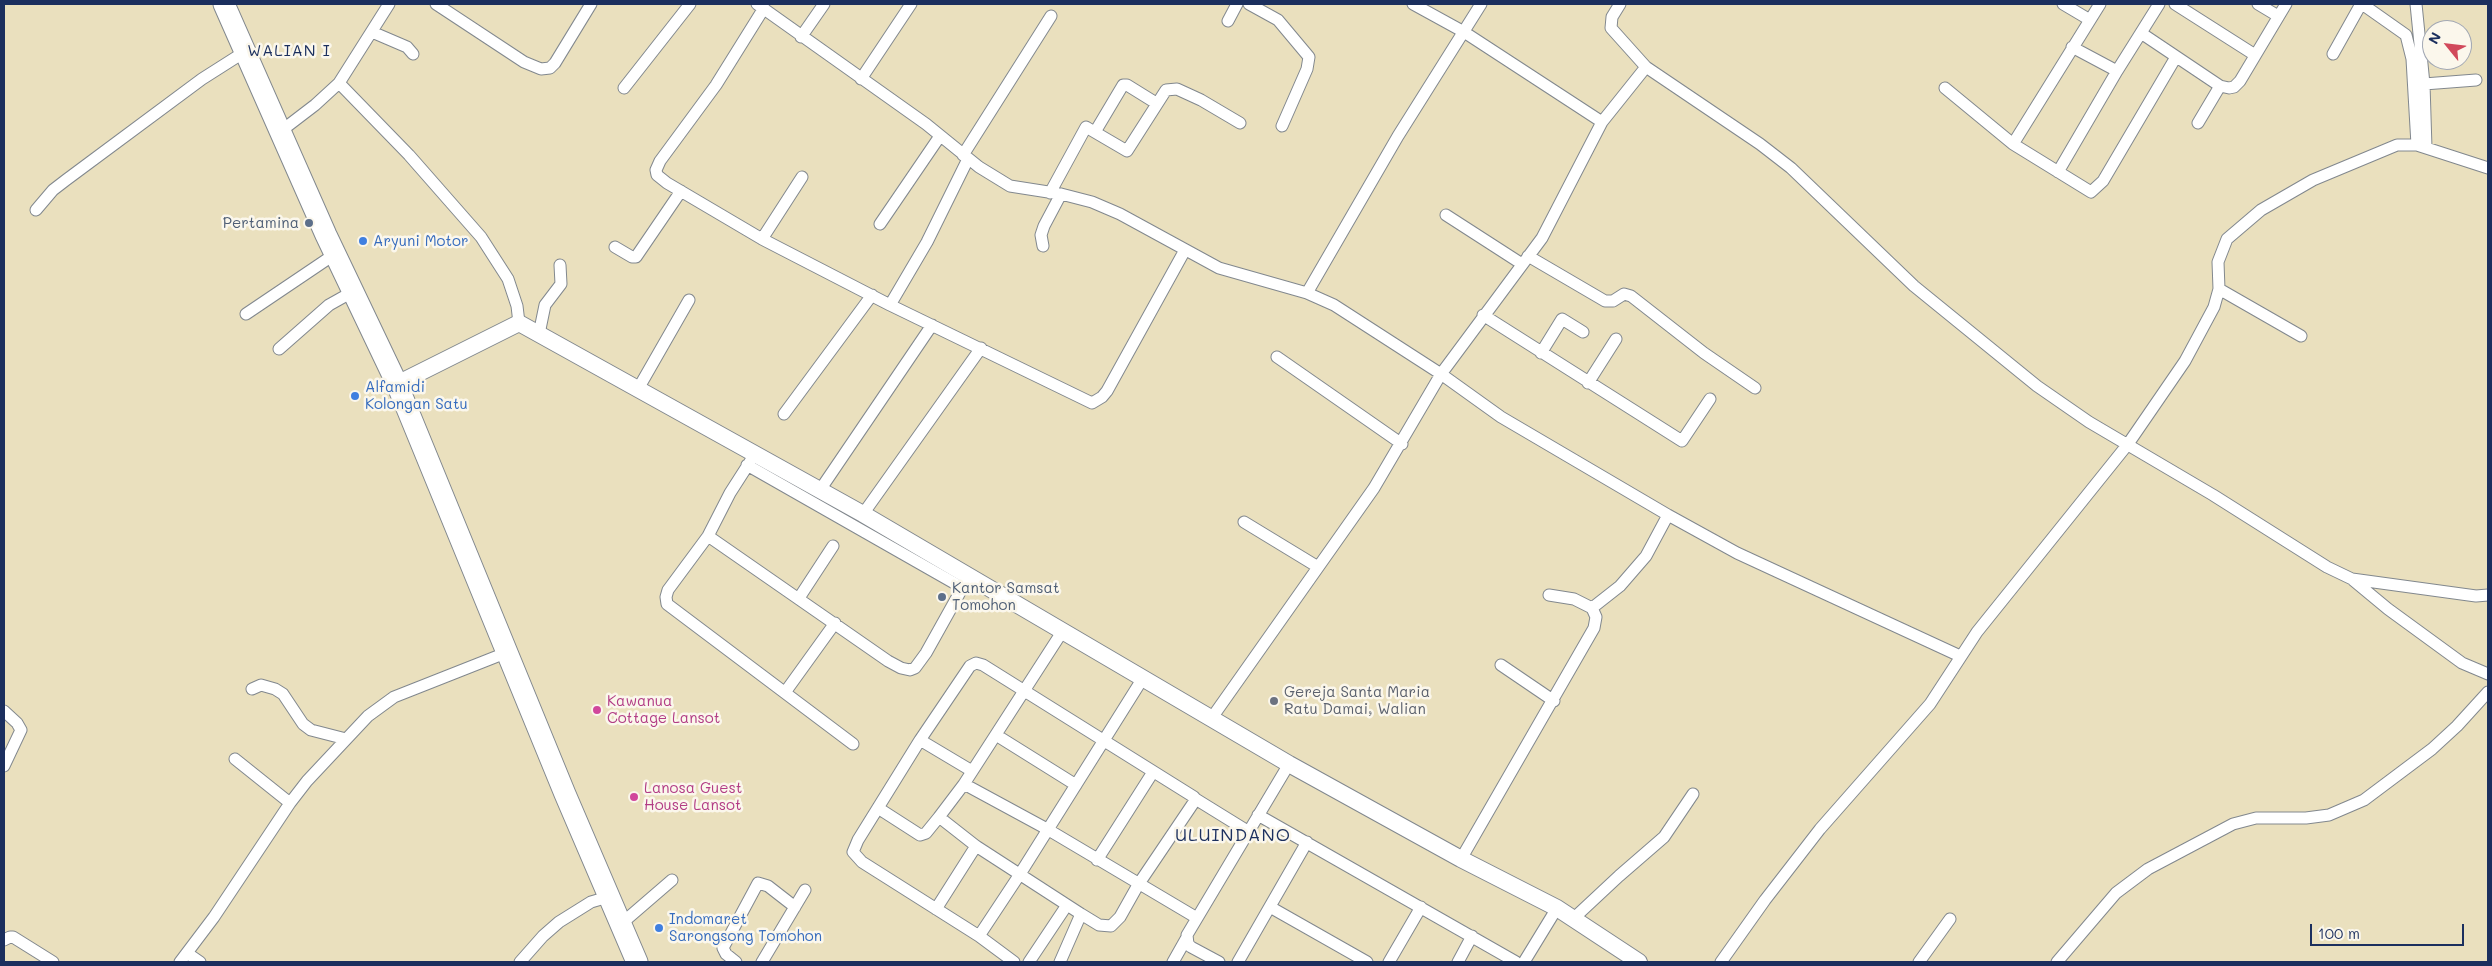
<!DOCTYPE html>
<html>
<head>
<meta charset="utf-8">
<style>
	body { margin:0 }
	#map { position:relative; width:2492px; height:966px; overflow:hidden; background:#eae0be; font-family:Mali,sans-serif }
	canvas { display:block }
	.frame { position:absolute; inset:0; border:5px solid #1b2f5e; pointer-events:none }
	.north { position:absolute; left:2422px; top:20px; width:50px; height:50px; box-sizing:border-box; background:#fbf7ec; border:1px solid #a1a7b3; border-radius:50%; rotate:299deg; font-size:14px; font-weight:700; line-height:20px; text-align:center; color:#1b2f5e }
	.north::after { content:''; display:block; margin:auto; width:18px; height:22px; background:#d1495b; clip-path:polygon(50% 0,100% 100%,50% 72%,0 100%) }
	.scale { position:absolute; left:2310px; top:924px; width:154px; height:22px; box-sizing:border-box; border:2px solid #1b2f5e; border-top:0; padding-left:6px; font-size:15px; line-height:18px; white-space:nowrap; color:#1b2f5e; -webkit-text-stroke:4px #fbf7ec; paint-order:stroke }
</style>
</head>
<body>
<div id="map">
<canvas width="2492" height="966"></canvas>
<div class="frame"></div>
<div class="north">N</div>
<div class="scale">100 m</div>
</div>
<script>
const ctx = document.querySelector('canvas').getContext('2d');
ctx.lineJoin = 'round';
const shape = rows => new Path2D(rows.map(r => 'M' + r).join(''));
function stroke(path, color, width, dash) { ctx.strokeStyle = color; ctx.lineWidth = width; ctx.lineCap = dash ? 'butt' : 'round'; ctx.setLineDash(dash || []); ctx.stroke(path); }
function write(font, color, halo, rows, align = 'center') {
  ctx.font = font + ' Mali,sans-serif'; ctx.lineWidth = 5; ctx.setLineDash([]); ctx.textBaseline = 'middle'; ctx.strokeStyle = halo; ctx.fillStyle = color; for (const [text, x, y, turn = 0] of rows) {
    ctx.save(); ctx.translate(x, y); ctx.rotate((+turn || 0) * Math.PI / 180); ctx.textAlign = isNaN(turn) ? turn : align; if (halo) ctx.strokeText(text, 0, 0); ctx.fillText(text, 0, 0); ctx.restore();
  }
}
const street = shape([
	[436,4,524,62,541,69,550,68,555,63,591,4],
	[757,4,926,124,979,167,1010,186,1061,194,1092,202,1120,214,1219,268,1307,293,1334,305,1441,374,1501,417,1668,515,1737,553,1960,656],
	[1249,4,1278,20,1309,57,1307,69,1282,126],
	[1413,4,1464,32,1602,122],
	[2063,4,2090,20],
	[2175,4,2255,55],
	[2258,4,2278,16],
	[2362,4,2406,35,2412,59,2417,145],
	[2416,4,2424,84,2426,148],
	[764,8,716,85,660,161,656,170,657,175,667,183,762,239,890,305,1092,403,1102,397,1107,391,1185,250],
	[1228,21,1237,4],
	[372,32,407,47,413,54],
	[2141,33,2220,86,2229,88,2234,87,2240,81,2286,4],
	[801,37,824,4],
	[2072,47,2117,71],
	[2333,54,2361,4],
	[1646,67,1760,144,1791,168,1914,286,2037,386,2089,422,2213,495,2327,567,2352,579,2476,596,2488,595],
	[861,79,911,4],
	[339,83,409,155,481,237,508,279,517,306,519,323],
	[2424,84,2476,80],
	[624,88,690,4],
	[1945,88,2013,144,2091,192,2103,181,2176,57],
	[2198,123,2220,86],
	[281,131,315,105,339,83,389,4],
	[1095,132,1123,85,1127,85,1156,103],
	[2013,144,2100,4],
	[963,155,1051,16],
	[2058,172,2117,71,2159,4],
	[1050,193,1086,127,1127,151,1166,90,1177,89,1201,100,1240,123],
	[36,210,53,190,66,180,202,79,246,51],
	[1446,215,1522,264],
	[880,224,940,136],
	[762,239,802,177],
	[1043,246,1041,235,1044,226,1061,194],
	[615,247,632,257,636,257,681,191],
	[1528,256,1605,301,1613,301,1624,294,1631,296,1704,353,1755,388],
	[2219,289,2301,336],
	[1307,293,1398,136,1481,4],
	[890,305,927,242,968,159],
	[246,314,335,254],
	[1483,315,1682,441,1710,399],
	[539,334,545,305,561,284,560,265],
	[279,349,329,305,354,291],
	[1541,353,1562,319,1583,332],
	[1277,357,1402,444],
	[1588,383,1616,339],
	[638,389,689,300],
	[784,414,872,295],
	[755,454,730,493,708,536,668,590,666,597,667,604,853,744],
	[747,465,963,588],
	[820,490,932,325],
	[863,514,981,348],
	[1244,522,1318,567],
	[708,536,888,661,901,668,910,670,915,668,926,653,969,576],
	[2353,580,2388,609,2462,663,2488,674],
	[799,598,833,546],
	[1592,608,1620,586,1646,556,1668,515],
	[1062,632,964,784,1047,829,1197,918],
	[1501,665,1554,701],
	[252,689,261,685,275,689,283,694,303,724,311,730,346,739],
	[786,691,835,623],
	[4,711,17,723,21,730,4,766],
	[1211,719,1374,488,1441,374,1542,238,1602,122,1646,67,1611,28,1612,17,1620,4],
	[996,735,1076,785],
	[920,740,972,771],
	[235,759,290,803],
	[1194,798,1249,832],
	[878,808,920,835,926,833,939,817,976,846,1081,914,1099,925,1111,926,1120,917,1138,885,1194,802,1194,797,983,665,976,663,970,666,920,740,858,840,853,852,862,862,979,936,1014,962],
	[1258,815,1516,962],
	[939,817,964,784],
	[1461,859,1594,628,1596,617,1592,608,1574,599,1549,595],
	[1097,860,1153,772],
	[1270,907,1367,962],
	[936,909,976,846],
	[1574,918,1619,876,1664,837,1693,794],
	[621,924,672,880],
	[979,936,1020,874,1143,678],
	[4,940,10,937,13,937,53,962],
	[187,953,200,962],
	[180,962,214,917,290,803,307,781,368,716,394,697,508,652],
	[520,962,543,936,559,922,591,902,608,897],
	[736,962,726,954,723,948,758,883,768,886,795,907],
	[762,962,805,890],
	[1029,962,1067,905],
	[1060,962,1081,914],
	[1173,962,1186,939],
	[1219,962,1191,947,1188,944,1187,935,1289,764],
	[1238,962,1307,842],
	[1389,962,1421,907],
	[1458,962,1472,936],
	[1524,962,1557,908],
	[1721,962,1765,900,1820,829,1930,704,1977,632,2128,444,2185,361,2214,307,2219,289,2218,262,2227,239,2261,210,2313,180,2397,145,2417,145,2488,168],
	[1919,962,1950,919],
	[2057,962,2116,893,2148,869,2233,824,2256,818,2306,818,2329,815,2364,800,2432,749,2457,726,2488,692]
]);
const secondary = shape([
	[397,384,519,323,863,514,1289,764,1461,859,1557,908,1639,962]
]);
const highway = shape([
	[224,4,326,235,397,384,565,794,637,962]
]);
stroke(street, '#82888e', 13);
stroke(secondary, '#82888e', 18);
stroke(highway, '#82888e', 23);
stroke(street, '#fff', 11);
stroke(secondary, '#fff', 16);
stroke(highway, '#fff', 21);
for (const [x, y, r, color] of [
	[309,223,5,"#5c6f8a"],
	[363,241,5,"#3f7fe0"],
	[355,396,5,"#3f7fe0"],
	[942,597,5,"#5c6f8a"],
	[1274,701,5,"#6b7280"],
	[597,710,5,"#d1479c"],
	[634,797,5,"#d1479c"],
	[659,928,5,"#3f7fe0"]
]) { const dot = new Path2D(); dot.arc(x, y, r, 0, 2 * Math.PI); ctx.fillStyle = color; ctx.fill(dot); stroke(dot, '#fbf7ec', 2); }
write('15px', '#4e5e75', '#fbf7ec', [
	["Pertamina",299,223],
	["Kantor Samsat",952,588,"left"],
	["Tomohon",952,605,"left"]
], 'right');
write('15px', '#366cbe', '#fbf7ec', [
	["Aryuni Motor",373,241],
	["Alfamidi",365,387],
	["Kolongan Satu",365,404],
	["Indomaret",669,919],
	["Sarongsong Tomohon",669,936]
], 'left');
write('15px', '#5b616d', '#fbf7ec', [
	["Gereja Santa Maria",1284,692],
	["Ratu Damai, Walian",1284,709]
], 'left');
write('15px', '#b23c85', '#fbf7ec', [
	["Kawanua",607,701],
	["Cottage Lansot",607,718],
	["Lanosa Guest",644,788],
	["House Lansot",644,805]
], 'left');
ctx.letterSpacing = '1px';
write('16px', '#1b2f5e', '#fbf7ec', [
	["WALIAN I",289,51]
]);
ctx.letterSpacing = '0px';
ctx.letterSpacing = '1px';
write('18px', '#1b2f5e', '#fbf7ec', [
	["ULUINDANO",1233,835]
]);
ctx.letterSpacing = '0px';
</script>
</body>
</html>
